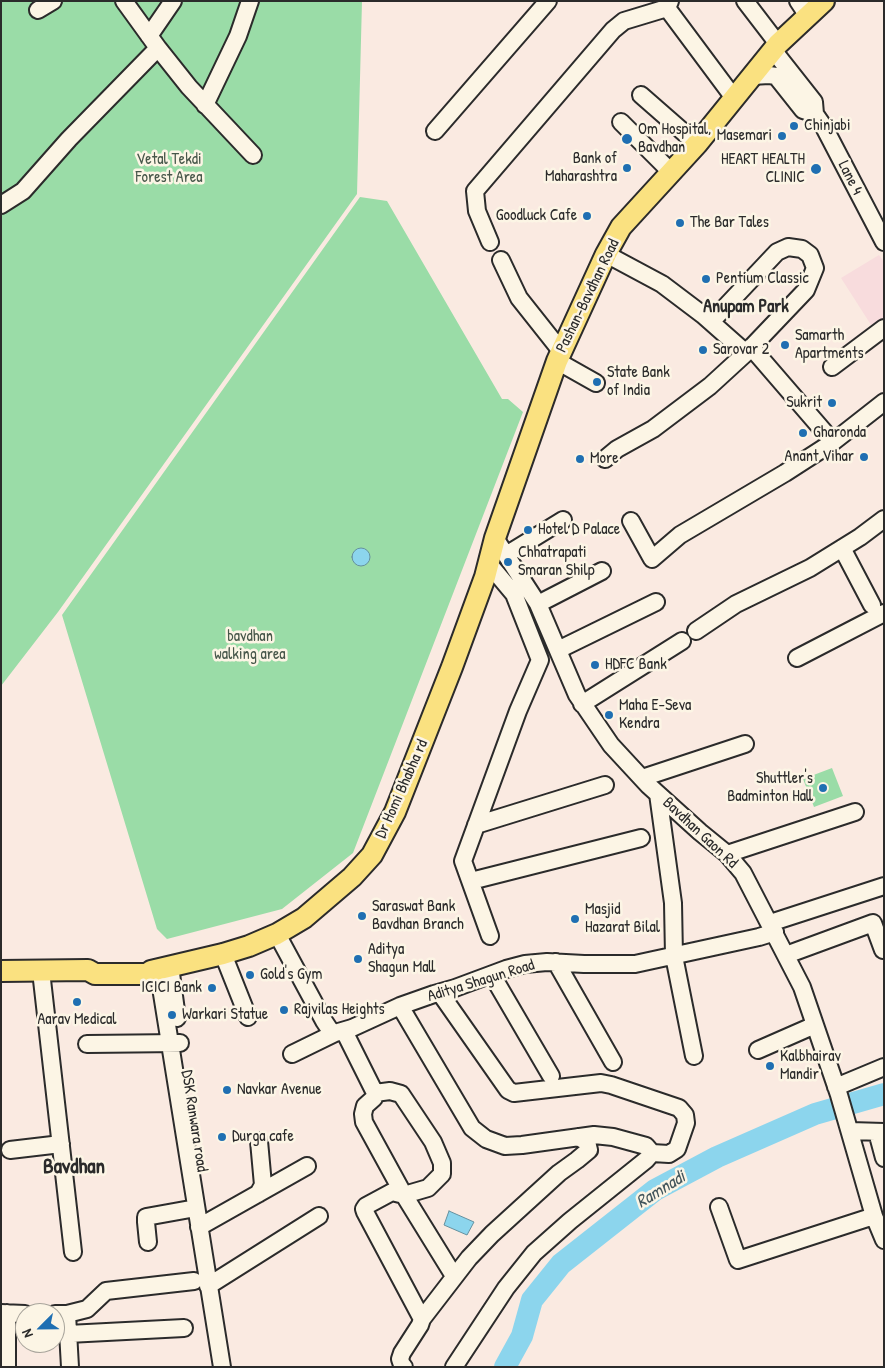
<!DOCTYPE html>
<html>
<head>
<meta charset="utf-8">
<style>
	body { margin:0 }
	#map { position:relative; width:885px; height:1368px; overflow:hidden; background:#faeae1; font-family:"Patrick Hand",sans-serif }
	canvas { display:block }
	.frame { position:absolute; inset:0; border:2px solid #2b2b2b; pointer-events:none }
	.north { position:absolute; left:15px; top:1303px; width:50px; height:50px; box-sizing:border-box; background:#fcf5e5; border:1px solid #a8a49b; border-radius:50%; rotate:247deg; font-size:14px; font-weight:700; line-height:20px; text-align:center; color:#2b2b2b }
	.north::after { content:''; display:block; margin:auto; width:18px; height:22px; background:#1f6fb2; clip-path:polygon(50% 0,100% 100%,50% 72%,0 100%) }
</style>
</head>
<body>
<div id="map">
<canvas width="885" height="1368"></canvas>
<div class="frame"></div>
<div class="north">N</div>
</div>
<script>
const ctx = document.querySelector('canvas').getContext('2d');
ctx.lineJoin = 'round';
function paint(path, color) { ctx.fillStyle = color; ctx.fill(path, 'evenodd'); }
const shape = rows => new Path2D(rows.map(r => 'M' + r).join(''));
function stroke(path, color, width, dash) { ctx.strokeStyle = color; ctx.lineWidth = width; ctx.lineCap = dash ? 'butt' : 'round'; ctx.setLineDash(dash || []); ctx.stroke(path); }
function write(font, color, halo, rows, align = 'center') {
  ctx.font = font + ' "Patrick Hand",sans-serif'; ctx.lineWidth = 5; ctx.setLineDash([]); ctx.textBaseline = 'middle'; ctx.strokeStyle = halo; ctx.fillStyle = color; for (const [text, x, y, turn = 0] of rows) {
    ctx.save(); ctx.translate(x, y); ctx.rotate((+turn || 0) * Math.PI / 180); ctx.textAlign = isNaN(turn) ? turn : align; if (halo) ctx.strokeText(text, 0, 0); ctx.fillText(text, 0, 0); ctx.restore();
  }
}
paint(shape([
	[879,255,884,262,884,321,873,328,841,278]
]), '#f8dcdd');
paint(shape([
	[1,1,362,1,357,194,58,612,1,686],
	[360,197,387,201,502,399,508,399,523,412,353,853,282,909,167,939,157,929,62,615],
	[832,768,843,796,814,807,803,779]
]), '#9adca7');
const water = shape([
	'352 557a9 9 0 1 1 18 0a9 9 0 1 1-18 0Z',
	[449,1211,474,1222,467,1235,444,1225,449,1211]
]);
paint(water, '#8cd5ed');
stroke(water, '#65919f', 1);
stroke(shape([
	[505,1367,522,1336,532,1300,561,1264,655,1190,717,1157,815,1114,884,1094]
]), '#8cd5ed', 22);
const minor = shape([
	[745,1,778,44],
	[798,1,808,16],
	[667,8,734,98],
	[38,10,53,1],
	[149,36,173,1],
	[158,48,189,87,253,155],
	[773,50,814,102,815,114,824,127,884,242],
	[752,76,769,75,776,76,803,110,815,114],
	[641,95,697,144],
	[205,105,238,36,250,1],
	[621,122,671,172],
	[435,131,548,1],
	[1,205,23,191,69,139,158,48,124,1],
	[490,242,477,211,475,191,613,30,624,21,667,8,670,1],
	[606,254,662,284,703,315,746,353],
	[501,260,519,298,561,351],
	[751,347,833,442],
	[557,361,596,383],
	[832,367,884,328],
	[605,459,617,449,653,429,710,386,746,353,806,290,815,268,810,255,802,249,788,247,777,252,711,322],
	[631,521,652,559,680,535,785,473,833,442,884,402],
	[495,538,538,604,577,695,611,745,648,785,700,832,727,854,743,873,802,987,839,1095,874,1216,884,1240],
	[842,548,872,605],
	[506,555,563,520],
	[488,563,514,594,540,660,518,711,463,861,490,936],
	[538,604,602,571],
	[696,631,736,604,810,568,860,537,884,519],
	[558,650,656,602],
	[797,658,884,613],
	[582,704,682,641],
	[642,778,745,744],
	[658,794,673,903,674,956,694,1056],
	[476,825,605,785],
	[727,854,855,812],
	[471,881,641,838],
	[770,923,884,886],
	[277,934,324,1021,330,1030,335,1033,352,1028,400,1006,434,994,455,988,506,969,525,964,547,962,584,964,635,964,759,937,775,932],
	[223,954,248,1017],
	[786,955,873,923,883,950],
	[556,962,613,1062],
	[170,966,177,1018],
	[158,969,222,1367],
	[41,971,73,1252],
	[492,975,551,1076],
	[440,993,508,1090,514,1093,601,1083,611,1085,679,1108,685,1115,686,1123,677,1149,669,1154,652,1153,646,1160,570,1221,534,1253,506,1288,454,1367],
	[400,1006,472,1128,486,1139,505,1146,522,1145,594,1135,613,1137,646,1146,652,1153],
	[344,1031,375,1093,374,1098,365,1106,363,1114,364,1122,404,1195,454,1276],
	[87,1044,180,1043],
	[758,1050,815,1025],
	[292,1054,335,1033],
	[836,1087,884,1067],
	[375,1093,390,1091,401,1094,433,1142,442,1163,442,1174,428,1188,404,1195,392,1192,366,1206,364,1209,365,1212,422,1319,420,1325,402,1353,400,1359,402,1365,404,1367],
	[850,1131,884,1132],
	[877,1132,884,1158],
	[10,1150,61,1144],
	[258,1194,263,1185,259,1141],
	[719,1207,738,1260,874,1216],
	[199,1227,307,1166],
	[148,1242,146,1222,146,1217,196,1208],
	[208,1286,319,1216],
	[1,1313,25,1314],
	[7,1313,7,1367],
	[55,1314,67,1314,70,1367],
	[67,1314,87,1309,106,1291,194,1281],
	[422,1319,469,1258,492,1234,559,1173,577,1160,589,1150,587,1142,578,1137],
	[68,1334,184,1328]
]);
const major = shape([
	[1,971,88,970,95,974,147,974,151,971,223,954,249,946,277,934,304,918,352,877,372,855,395,812,452,667,485,577,495,538,557,361,606,254,621,227,697,144,778,44,824,1]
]);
stroke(minor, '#2b2b2b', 20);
stroke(major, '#2b2b2b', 24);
stroke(minor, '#fcf5e5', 16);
stroke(major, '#fae180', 20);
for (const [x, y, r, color] of [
	[794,126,5,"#1f6fb2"],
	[782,136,5,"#1f6fb2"],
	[627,139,6,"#1f6fb2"],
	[627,168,5,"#1f6fb2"],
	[816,169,6,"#1f6fb2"],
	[587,216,5,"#1f6fb2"],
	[680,223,5,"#1f6fb2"],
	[706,279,5,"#1f6fb2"],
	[785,345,5,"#1f6fb2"],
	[703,350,5,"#1f6fb2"],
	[597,382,5,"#1f6fb2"],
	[832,403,5,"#1f6fb2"],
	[803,433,5,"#1f6fb2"],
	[864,457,5,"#1f6fb2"],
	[580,459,5,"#1f6fb2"],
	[528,530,5,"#1f6fb2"],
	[508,562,5,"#1f6fb2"],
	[595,665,5,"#1f6fb2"],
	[609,715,5,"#1f6fb2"],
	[823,788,5,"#1f6fb2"],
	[362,916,5,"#1f6fb2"],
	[575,919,5,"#1f6fb2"],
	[358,959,5,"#1f6fb2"],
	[250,975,5,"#1f6fb2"],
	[212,988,5,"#1f6fb2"],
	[77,1002,5,"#1f6fb2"],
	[284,1010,5,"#1f6fb2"],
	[172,1015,5,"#1f6fb2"],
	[770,1066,5,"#1f6fb2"],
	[227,1090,5,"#1f6fb2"],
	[222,1137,5,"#1f6fb2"]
]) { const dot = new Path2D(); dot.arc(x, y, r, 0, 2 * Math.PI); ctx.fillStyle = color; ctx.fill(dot); stroke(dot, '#fcf5e5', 2); }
write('16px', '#2b2b2b', '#fcf5e5', [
	["Chinjabi",804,126],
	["Om Hospital,",638,130],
	["Bavdhan",638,148],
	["Masemari",772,136,"right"],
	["Bank of",617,159,"right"],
	["Maharashtra",617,177,"right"],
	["HEART HEALTH",805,160,"right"],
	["CLINIC",805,178,"right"],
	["Goodluck Cafe",577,216,"right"],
	["The Bar Tales",690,223],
	["Pentium Classic",716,279],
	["Samarth",795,336],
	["Apartments",795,354],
	["Sarovar 2",713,350],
	["State Bank",607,373],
	["of India",607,391],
	["Sukrit",822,403,"right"],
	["Gharonda",813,433],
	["Anant Vihar",854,457,"right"],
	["More",590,459],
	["Hotel D Palace",538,530],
	["Chhatrapati",518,553],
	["Smaran Shilp",518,571],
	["HDFC Bank",605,665],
	["Maha E-Seva",619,706],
	["Kendra",619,724],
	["Shuttler's",813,779,"right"],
	["Badminton Hall",813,797,"right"],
	["Saraswat Bank",372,907],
	["Bavdhan Branch",372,925],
	["Masjid",585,910],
	["Hazarat Bilal",585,928],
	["Aditya",368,950],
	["Shagun Mall",368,968],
	["Gold's Gym",260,975],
	["ICICI Bank",202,988,"right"],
	["Rajvilas Heights",294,1010],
	["Warkari Statue",182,1015],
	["Aarav Medical",77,1020,"center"],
	["Kalbhairav",780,1057],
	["Mandir",780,1075],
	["Navkar Avenue",237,1090],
	["Durga cafe",232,1137]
], 'left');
write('16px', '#47574a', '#fcf5e5', [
	["Vetal Tekdi",169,160],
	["Forest Area",169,178],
	["bavdhan",250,637],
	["walking area",250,655]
]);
write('16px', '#2b2b2b', '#fcf5e5', [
	["Lane 4",850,178,63],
	["Pashan-Bavdhan Road",588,296,-64],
	["Dr Homi Bhabha rd",402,789,-66],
	["Bavdhan Gaon Rd",700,833,43],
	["Aditya Shagun Road",481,981,-17],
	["DSK Ranwara road",194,1121,81]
]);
write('bold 18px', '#2b2b2b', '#fcf5e5', [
	["Anupam Park",746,307]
]);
write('italic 18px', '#43565c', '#fcf5e5', [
	["Ramnadi",661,1190,-32]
]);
write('bold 21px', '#2b2b2b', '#fcf5e5', [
	["Bavdhan",74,1167]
]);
</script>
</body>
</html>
